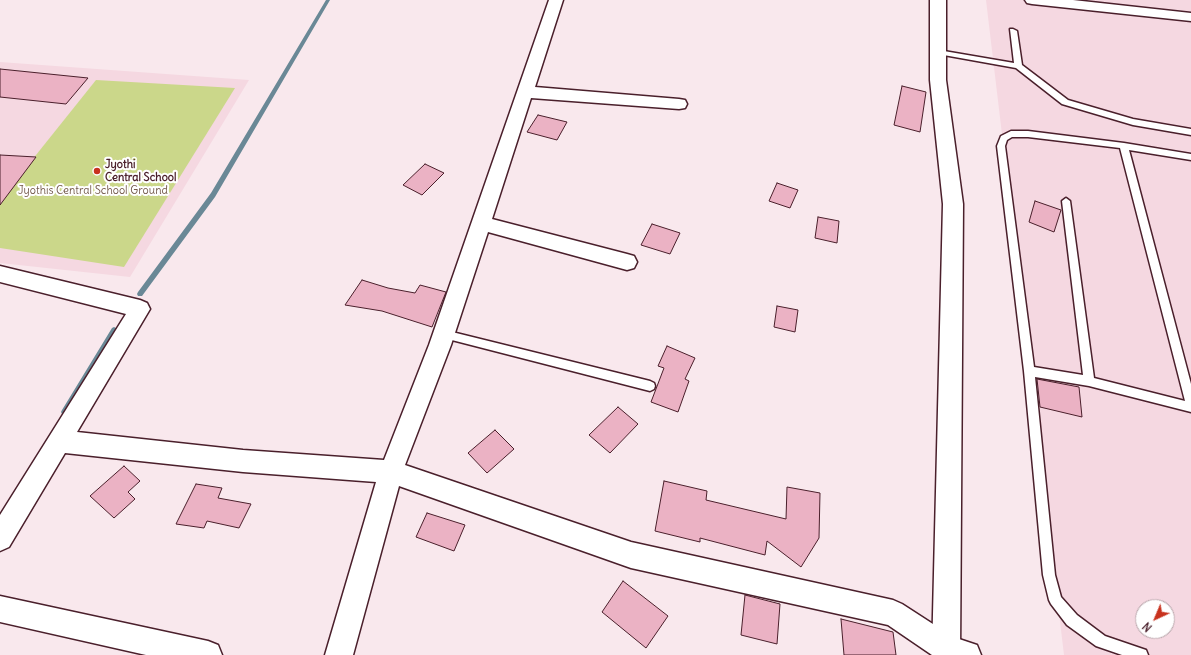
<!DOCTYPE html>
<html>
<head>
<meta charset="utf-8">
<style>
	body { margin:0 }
	#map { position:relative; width:1191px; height:655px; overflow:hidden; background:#f9e8ed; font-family:Delius,sans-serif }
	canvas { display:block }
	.north { position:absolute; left:1135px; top:599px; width:40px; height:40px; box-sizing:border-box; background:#fff; border:1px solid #b7a5aa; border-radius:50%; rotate:224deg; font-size:11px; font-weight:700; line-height:16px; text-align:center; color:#4a1f2b }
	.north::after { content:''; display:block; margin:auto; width:14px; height:18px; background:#c8321e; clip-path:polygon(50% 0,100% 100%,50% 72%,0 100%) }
</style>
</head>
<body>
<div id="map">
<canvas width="1191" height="655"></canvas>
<div class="north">N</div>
</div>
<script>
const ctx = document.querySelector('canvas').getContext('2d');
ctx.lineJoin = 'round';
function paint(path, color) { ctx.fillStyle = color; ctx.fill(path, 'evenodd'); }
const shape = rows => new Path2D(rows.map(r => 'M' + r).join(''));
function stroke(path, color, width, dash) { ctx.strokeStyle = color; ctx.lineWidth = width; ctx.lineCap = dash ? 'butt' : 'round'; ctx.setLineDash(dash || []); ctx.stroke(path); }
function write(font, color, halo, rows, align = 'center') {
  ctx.font = font + ' Delius,sans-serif'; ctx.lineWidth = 4; ctx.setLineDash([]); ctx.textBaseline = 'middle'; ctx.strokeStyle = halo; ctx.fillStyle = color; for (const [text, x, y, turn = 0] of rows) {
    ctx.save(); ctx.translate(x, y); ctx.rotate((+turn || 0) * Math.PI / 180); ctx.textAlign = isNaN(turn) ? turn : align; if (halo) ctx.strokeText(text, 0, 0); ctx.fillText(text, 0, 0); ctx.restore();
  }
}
paint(shape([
	[986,0,1191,0,1191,655,1064,655],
	[1143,607,1167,607,1167,631,1143,631],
	[0,62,249,80,130,277,0,263]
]), '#f5d8e1');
paint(shape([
	[96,80,235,88,124,267,0,248,0,200]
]), '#cbd78a');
paint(shape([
	[326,0,330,0,215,197,142,296,138,296,137,294,138,292,211,193,326,0],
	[114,327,116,328,118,330,116,332,68,414,65,415,62,414,61,412,62,410,112,328,114,327]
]), '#6a8896');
const building = shape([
	[0,69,88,78,66,104,0,97,0,69],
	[902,86,926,92,920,132,894,125,902,86],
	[538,115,567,122,557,140,527,132,538,115],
	[0,155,36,157,0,205,0,155],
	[425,164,444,173,422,195,403,185,425,164],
	[777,183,798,190,790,208,769,201,777,183],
	[1035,201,1061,210,1054,232,1029,222,1035,201],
	[818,217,839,221,837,243,815,238,818,217],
	[652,224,680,233,670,254,641,245,652,224],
	[362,280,388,288,415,293,420,285,446,292,432,327,382,311,345,305,362,280],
	[777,306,798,310,795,332,774,327,777,306],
	[667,346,695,358,685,379,689,381,678,412,651,402,664,368,658,366,667,346],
	[1037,379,1079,387,1082,417,1040,407,1037,379],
	[618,407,638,424,610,453,589,435,618,407],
	[495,430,514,449,487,473,468,453,495,430],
	[124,466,140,481,128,492,135,499,114,518,90,496,124,466],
	[664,481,707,491,706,500,786,519,787,487,820,493,819,538,801,567,767,541,765,555,700,538,700,542,655,531,664,481],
	[196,484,222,488,218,498,251,504,239,528,207,521,204,528,176,524,196,484],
	[427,513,465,525,454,551,416,537,427,513],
	[623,581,668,616,646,648,602,612,623,581],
	[745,595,780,604,777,644,741,635,745,595],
	[841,619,893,632,896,655,844,655,841,619]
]);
paint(building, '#ebb2c4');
stroke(building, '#4a1f2b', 1);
const service = shape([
	[1010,29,1013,29,1017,31,1022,65,1068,100,1133,119,1191,129,1191,135,1133,125,1062,104,1016,68,938,54,934,52,938,50,1014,63,1010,29],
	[1011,131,1028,131,1124,143,1191,154,1191,160,1129,150,1191,384,1191,412,1089,386,1035,377,1055,575,1061,597,1077,615,1105,636,1146,650,1148,655,1122,655,1096,646,1067,625,1051,604,1049,600,1043,575,1024,371,997,146,1001,136,1011,131],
	[1012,137,1028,137,1120,148,1185,401,1094,378,1070,201,1066,198,1062,201,1083,375,1034,367,1005,146,1007,140,1012,137],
	[444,330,650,381,654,383,655,386,654,389,650,391,444,338,440,337,439,334,440,331,444,330]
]);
const minor = shape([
	[549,0,563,0,535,87,679,99,685,100,687,104,685,108,679,109,531,98,492,219,627,254,634,256,637,262,634,268,627,270,488,232,451,345,405,465,631,542,893,600,902,604,953,637,977,645,981,655,932,655,888,625,631,568,399,486,353,655,325,655,376,482,243,472,65,453,9,547,0,551,0,515,126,314,0,282,0,266,140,300,147,303,150,309,77,432,243,450,384,460,429,345,549,0],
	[1025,0,1073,0,1191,13,1191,21,1032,4,1027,3,1025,0],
	[0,596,208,641,218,645,222,655,146,655,0,622,0,596]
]);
const tertiary = shape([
	[930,0,946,0,946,80,963,204,960,655,932,655,943,204,930,80,930,0]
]);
stroke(service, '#4a1f2b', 3);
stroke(minor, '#4a1f2b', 3);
stroke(tertiary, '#4a1f2b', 3);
paint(service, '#fff');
paint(minor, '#fff');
paint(tertiary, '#fff');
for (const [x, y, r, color] of [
	[97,171,4,"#c8321e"]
]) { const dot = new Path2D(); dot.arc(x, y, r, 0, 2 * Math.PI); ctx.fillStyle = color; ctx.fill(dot); stroke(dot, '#fff', 1.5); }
write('bold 11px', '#4a1f2b', '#fff', [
	["Jyothi",105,165],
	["Central School",105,178]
], 'left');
write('11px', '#715648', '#fff', [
	["Jyothis Central School Ground",93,191]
]);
</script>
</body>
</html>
